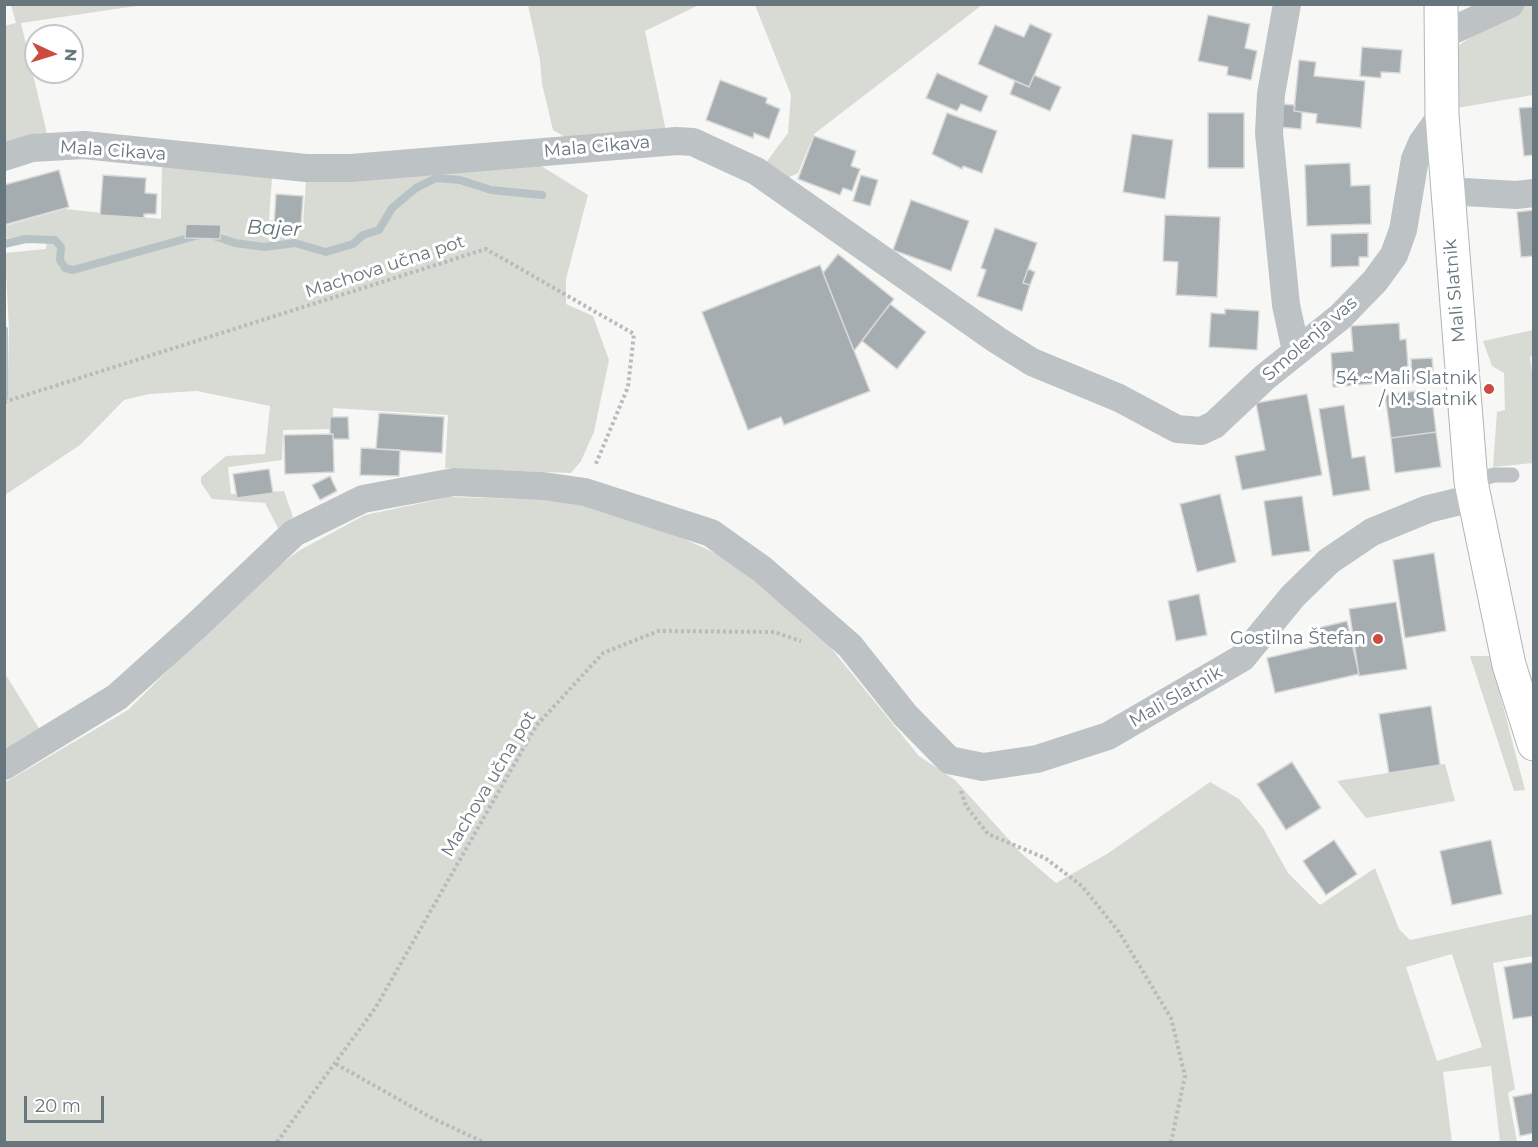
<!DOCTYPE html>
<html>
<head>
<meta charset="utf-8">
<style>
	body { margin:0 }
	#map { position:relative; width:1538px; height:1147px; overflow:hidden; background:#f7f7f5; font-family:Montserrat,sans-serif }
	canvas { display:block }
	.frame { position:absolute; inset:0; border:6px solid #66767c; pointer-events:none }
	.north { position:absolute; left:24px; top:24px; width:60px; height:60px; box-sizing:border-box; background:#fff; border:2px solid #c2c8cb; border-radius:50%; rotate:94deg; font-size:16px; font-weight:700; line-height:24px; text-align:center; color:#66767c }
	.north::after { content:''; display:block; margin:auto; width:21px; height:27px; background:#cc4a3f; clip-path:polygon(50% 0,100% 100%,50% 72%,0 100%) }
	.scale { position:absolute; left:24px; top:1096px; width:80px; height:27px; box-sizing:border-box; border:3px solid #66767c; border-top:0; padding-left:8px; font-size:18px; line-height:21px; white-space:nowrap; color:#66767c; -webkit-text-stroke:4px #fff; paint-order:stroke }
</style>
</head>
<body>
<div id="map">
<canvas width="1538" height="1147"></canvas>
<div class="frame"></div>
<div class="north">N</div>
<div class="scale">20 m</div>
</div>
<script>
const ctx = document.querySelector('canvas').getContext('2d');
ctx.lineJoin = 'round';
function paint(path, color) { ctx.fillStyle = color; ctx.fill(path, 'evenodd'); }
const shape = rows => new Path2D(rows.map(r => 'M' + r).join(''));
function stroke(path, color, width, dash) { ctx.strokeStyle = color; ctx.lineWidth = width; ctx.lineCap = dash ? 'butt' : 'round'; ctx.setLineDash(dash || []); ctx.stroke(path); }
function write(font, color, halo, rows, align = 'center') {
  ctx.font = font + ' Montserrat,sans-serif'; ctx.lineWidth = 6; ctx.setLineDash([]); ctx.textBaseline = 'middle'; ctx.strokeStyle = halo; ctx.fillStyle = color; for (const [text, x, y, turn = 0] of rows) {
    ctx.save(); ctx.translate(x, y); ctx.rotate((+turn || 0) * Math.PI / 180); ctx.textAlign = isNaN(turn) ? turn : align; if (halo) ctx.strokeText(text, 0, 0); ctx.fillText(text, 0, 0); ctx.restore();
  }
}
paint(shape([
	[11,5,143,5,21,23,48,138,5,148,4,26,16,23],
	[528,5,699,5,645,31,666,131,572,141,553,130,542,84,540,60],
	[755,5,982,5,814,134,798,173,783,180,762,168,788,133,791,95],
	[1524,5,1533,5,1533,95,1457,108,1458,46,1483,28],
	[538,164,588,195,566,279,566,304,593,316,609,360,594,432,581,461,571,473,445,468,448,415,333,408,334,429,283,430,282,460,228,467,231,494,284,491,293,517,280,532,265,503,212,499,201,483,201,477,226,456,265,454,270,406,197,391,149,394,124,400,80,445,5,495,4,373,8,373,9,330,5,253,46,249,47,241,18,237,5,239,5,226,65,209,161,219,162,166,272,177,269,220,303,225,306,179],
	[1533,330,1533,356,1530,357,1534,387,1533,463,1493,467,1497,412,1505,410,1504,373,1492,366,1483,341],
	[450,497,562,500,633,516,722,556,813,626,919,756,955,780,1021,853,1056,883,1107,854,1210,782,1239,799,1263,828,1288,873,1320,905,1375,868,1399,929,1410,940,1533,914,1533,956,1493,963,1515,1089,1508,1093,1517,1142,1500,1142,1491,1066,1443,1072,1452,1142,5,1142,4,783,128,710,256,583,300,550,365,515],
	[1452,954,1482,1047,1437,1061,1406,967],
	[1470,656,1490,656,1525,790,1514,791],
	[4,672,40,730,4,751],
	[1445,764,1455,801,1366,818,1337,781]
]), '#d8dbd4');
stroke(shape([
	[211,235,235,243,265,247,295,243,326,252,353,244,363,235,379,230,392,208,416,188,436,178,460,180,491,190,542,195],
	[4,244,26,239,55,240,61,247,60,260,65,268,73,270,199,235],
	[4,330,4,397]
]), '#b6c2c4', 8);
const building = shape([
	[1208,15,1250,24,1245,48,1257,51,1251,80,1227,75,1228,67,1198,61,1208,15],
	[1030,24,1052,34,1029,87,978,64,995,25,1024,37,1030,24],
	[1362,47,1402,50,1400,73,1381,72,1381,78,1360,76,1362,47],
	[1299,60,1316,62,1314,76,1365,81,1361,128,1316,123,1317,114,1294,111,1299,60],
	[937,73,988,96,981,112,961,104,957,111,926,98,937,73],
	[1034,75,1061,87,1050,111,1010,94,1015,81,1029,87,1034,75],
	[720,80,767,98,766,103,780,109,769,139,754,133,753,138,706,120,720,80],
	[1281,104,1295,105,1294,111,1302,112,1301,129,1279,127,1281,104],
	[1534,107,1534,155,1524,156,1519,108,1534,107],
	[947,113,997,131,982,173,963,166,962,169,932,154,947,113],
	[1208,113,1244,113,1244,168,1208,168,1208,113],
	[1132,134,1173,140,1165,199,1123,192,1132,134],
	[814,136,856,151,851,166,860,169,852,191,843,188,840,195,798,179,814,136],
	[1350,163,1351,186,1370,185,1371,224,1307,226,1305,165,1350,163],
	[59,170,69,207,4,225,4,185,59,170],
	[103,175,146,178,145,193,157,194,156,214,144,214,144,218,100,215,103,175],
	[861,175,878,180,870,206,853,201,861,175],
	[276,194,303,196,301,226,274,225,276,194],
	[911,200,969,221,951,271,893,250,911,200],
	[1534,210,1534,256,1521,257,1517,212,1534,210],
	[1165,215,1220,217,1217,297,1176,295,1178,262,1163,261,1165,215],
	[186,224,221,225,220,239,185,238,186,224],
	[995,228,1037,243,1023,283,1030,285,1022,311,977,296,986,270,981,268,995,228],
	[1368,233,1368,257,1359,257,1359,266,1331,267,1331,234,1368,233],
	[838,254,894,299,854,351,823,273,838,254],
	[820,265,870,391,784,425,781,417,748,430,702,312,820,265],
	[1028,269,1035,272,1030,285,1023,283,1028,269],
	[890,304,926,332,897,369,862,341,890,304],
	[1225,309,1259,311,1257,350,1209,347,1211,313,1225,314,1225,309],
	[1399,323,1400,340,1406,339,1408,366,1403,367,1404,381,1333,387,1331,353,1353,351,1351,326,1399,323],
	[1432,358,1434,381,1412,383,1411,359,1432,358],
	[1431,389,1436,432,1391,438,1385,395,1431,389],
	[1307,394,1322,475,1242,490,1235,456,1265,450,1256,403,1307,394],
	[1344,405,1352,458,1365,456,1370,490,1333,496,1319,409,1344,405],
	[379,413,444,417,442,453,376,449,379,413],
	[330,417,348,417,349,439,333,439,333,434,330,434,330,417],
	[1436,432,1441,467,1395,473,1391,438,1436,432],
	[333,434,334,472,285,474,284,435,333,434],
	[361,448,400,450,399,476,360,475,361,448],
	[269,469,273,493,237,498,233,474,269,469],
	[330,476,337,491,320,500,312,485,330,476],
	[1220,494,1236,562,1197,572,1180,504,1220,494],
	[1302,496,1310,551,1272,556,1264,501,1302,496],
	[1434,553,1446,631,1405,638,1393,560,1434,553],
	[1199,594,1207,635,1176,641,1168,601,1199,594],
	[1396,602,1407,669,1359,676,1349,609,1396,602],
	[1347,621,1359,674,1275,693,1267,658,1322,645,1318,628,1347,621],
	[1431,706,1440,765,1389,773,1379,714,1431,706],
	[1292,762,1321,808,1286,830,1257,784,1292,762],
	[1334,840,1357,874,1326,895,1303,861,1334,840],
	[1491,840,1502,894,1452,905,1440,851,1491,840],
	[1534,962,1534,1016,1513,1019,1504,967,1534,962],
	[1534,1093,1534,1133,1520,1136,1513,1097,1534,1093]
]);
paint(building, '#a5adb1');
stroke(building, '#d9d8d7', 1.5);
const secondary = shape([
	[1441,4,1442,115,1471,482,1509,665,1534,744]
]);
stroke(secondary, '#afb6b9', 35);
stroke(shape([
	[4,402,486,249,634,334,628,387,595,466],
	[961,791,966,806,988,834,1045,858,1082,886,1119,932,1171,1018,1185,1076,1171,1142],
	[336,1064,430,1117,483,1142],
	[277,1142,376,1007,536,726,603,653,658,631,774,632,801,641]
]), '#b7bbbc', 4, [3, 3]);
stroke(shape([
	[1471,482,1494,475,1512,475]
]), '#bdc2c4', 15);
stroke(shape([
	[1287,4,1271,94,1269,133,1286,305,1296,351],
	[1440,36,1510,4],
	[4,157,32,148,84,145,306,168,351,168,677,141,693,142,756,171,997,340,1032,362,1119,398,1177,429,1201,431,1214,425,1265,377,1340,317,1375,281,1394,255,1403,230,1415,159,1422,143,1442,115],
	[1447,191,1516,195,1534,193],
	[4,766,117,697,197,625,294,533,363,499,454,482,543,486,585,492,711,533,763,570,850,646,905,715,949,760,983,767,1037,759,1108,736,1242,658,1293,596,1329,561,1372,532,1428,509,1473,498]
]), '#bdc2c4', 28);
stroke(secondary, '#fff', 33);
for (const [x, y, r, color] of [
	[1489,389,6,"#cc4a3f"],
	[1378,639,6,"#cc4a3f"]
]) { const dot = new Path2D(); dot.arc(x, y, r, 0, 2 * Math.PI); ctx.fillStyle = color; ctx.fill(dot); stroke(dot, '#fff', 2); }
write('18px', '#66767c', '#fff', [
	["Mala Cikava",597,147,-5],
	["Mala Cikava",113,151,4],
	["Machova učna pot",385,267,-18],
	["Mali Slatnik",1455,291,-95],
	["Smolenja vas",1310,339,-41],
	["Mali Slatnik",1176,697,-30],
	["Machova učna pot",489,784,-59]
]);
write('18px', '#66767c', '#fff', [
	["54 ~Mali Slatnik",1477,379],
	["/ M. Slatnik",1477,400],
	["Gostilna Štefan",1366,639]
], 'right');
write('italic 20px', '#607477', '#fff', [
	["Bajer",274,229,3]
]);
</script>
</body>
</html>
